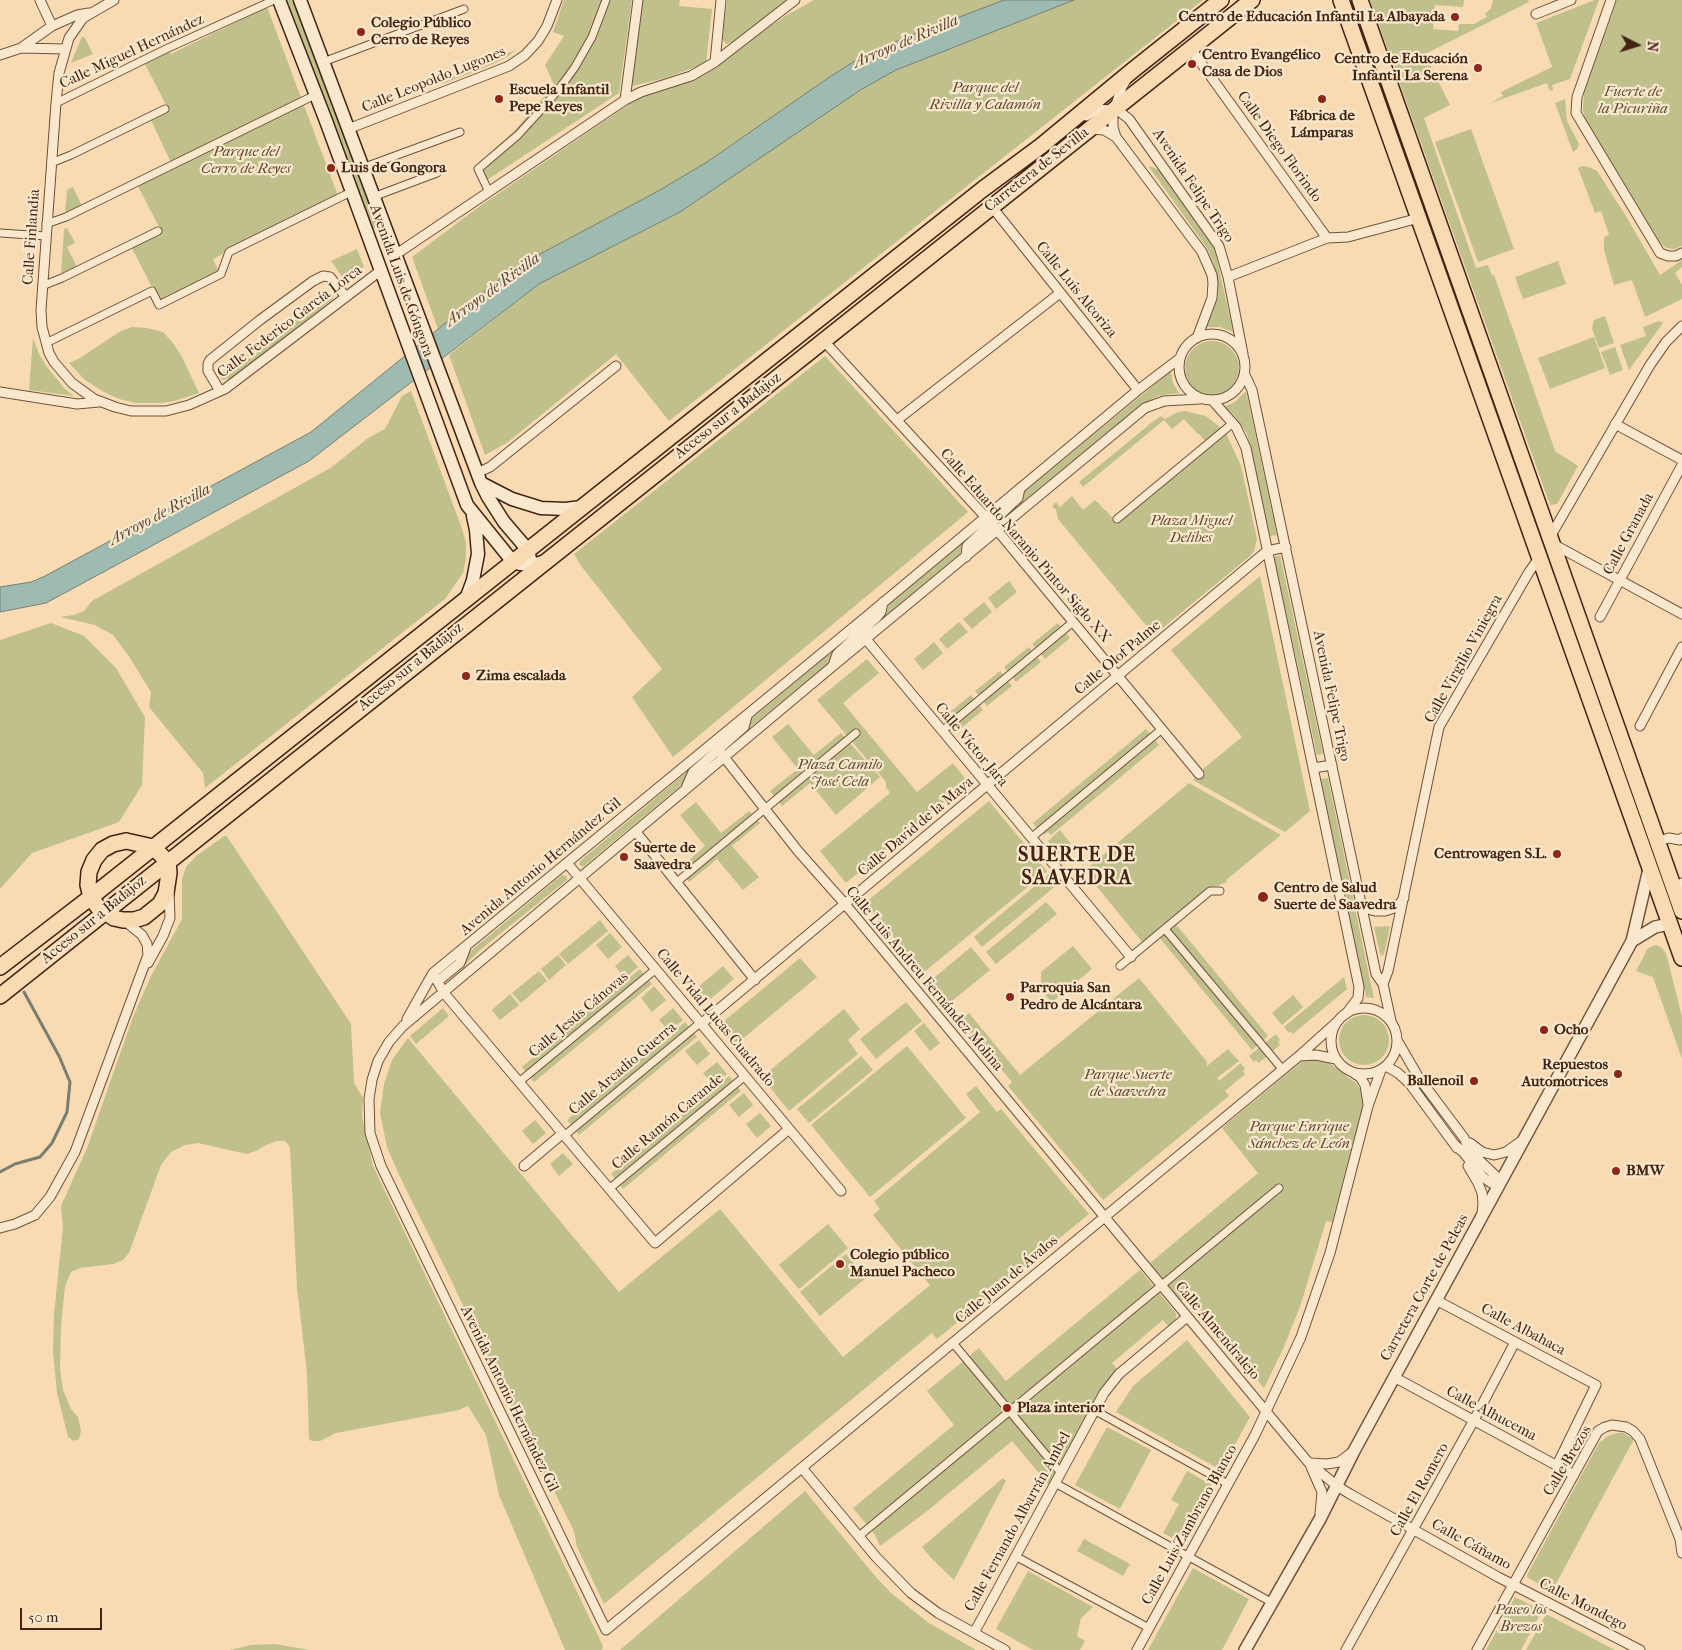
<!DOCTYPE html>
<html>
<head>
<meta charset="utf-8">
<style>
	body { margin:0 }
	#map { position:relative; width:1682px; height:1650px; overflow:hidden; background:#f8dbb3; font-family:"IM FELL French Canon",serif }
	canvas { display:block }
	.north { position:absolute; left:1612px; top:20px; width:50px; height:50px; -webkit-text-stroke:4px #fae8ce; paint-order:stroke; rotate:95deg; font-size:14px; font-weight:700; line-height:20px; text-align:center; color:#432311 }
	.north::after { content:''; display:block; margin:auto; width:18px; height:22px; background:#432311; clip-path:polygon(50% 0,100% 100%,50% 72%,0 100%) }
	.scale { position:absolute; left:20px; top:1608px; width:82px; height:22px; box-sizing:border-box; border:2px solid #432311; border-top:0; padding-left:6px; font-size:15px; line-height:18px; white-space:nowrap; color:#432311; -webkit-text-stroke:4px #fae8ce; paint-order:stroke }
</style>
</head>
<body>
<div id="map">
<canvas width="1682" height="1650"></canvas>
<div class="north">N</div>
<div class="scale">50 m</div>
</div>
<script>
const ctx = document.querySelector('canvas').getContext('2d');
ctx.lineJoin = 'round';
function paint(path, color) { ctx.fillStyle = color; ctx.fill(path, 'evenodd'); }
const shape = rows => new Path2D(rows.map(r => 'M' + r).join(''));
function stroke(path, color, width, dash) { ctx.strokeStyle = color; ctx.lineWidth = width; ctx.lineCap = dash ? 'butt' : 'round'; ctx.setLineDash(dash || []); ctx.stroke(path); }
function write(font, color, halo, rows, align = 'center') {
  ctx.font = font + ' "IM FELL French Canon",serif'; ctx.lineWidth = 4.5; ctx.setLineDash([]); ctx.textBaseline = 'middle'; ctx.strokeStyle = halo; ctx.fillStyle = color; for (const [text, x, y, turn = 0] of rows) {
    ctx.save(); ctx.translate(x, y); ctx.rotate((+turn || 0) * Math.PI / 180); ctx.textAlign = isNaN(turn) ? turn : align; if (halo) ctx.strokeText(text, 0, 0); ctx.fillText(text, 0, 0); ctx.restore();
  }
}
paint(shape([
	[285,0,293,0,378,226,372,230],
	[564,0,632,0,619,93,484,182,478,164,515,130,554,85,545,65,564,36,553,32],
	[643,0,680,0,679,6,712,9,706,63,666,78,632,86],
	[727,0,789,0,735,41,726,44,722,39],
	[814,0,1004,0,904,38,858,59,831,76,707,162,660,190,512,269,438,329,412,257,480,206,631,103,648,94,689,79,787,15],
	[1074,0,1203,0,669,421,616,354,508,442,485,455,449,355,539,284,680,212,813,120,862,89,896,70],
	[1370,0,1464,0,1463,7,1435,5,1433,29,1458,31,1459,24,1474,24,1487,17,1485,14,1491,8,1493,0,1528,0,1529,2,1425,54,1450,105,1424,118,1476,268,1488,265,1492,276,1494,275,1555,451,1578,466,1557,504,1550,505],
	[1595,0,1599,0,1570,79,1552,85,1553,90,1550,91,1547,83,1491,103,1503,96,1501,92,1552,67,1536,23],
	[1617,0,1682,0,1682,246,1675,249,1666,248,1661,244,1586,120,1583,111,1584,91],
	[267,7,338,196,213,259,220,274,160,303,132,248,162,233,138,186,173,167,151,120,169,111,145,64,170,52,171,54],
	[82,36,85,38,93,54,71,63],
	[516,50,506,58,493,64,442,84,440,79],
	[1565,99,1567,121,1579,144,1578,148,1573,152,1555,103],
	[1471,129,1514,249,1478,262,1435,142],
	[1150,166,1159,170,1215,250,1233,332,1220,327,1206,327,1214,309,1218,296,1217,276,1213,262,1207,248,1149,167],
	[1582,166,1589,167,1597,171,1626,216,1660,275,1682,260,1682,267,1675,273,1682,285,1682,299,1645,317,1632,280,1614,285,1604,250,1604,237,1609,235,1601,211,1595,213,1578,168],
	[73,187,82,206,65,214,67,190],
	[67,228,75,243,67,247,77,267,61,275,64,229],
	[357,249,364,267,345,281,331,261],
	[1558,261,1566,284,1523,299,1515,277],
	[335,291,332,300,232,378,223,380,218,376],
	[1605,316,1614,343,1599,348,1592,328,1594,320],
	[1659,321,1663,323,1629,370,1620,345,1646,336,1643,327],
	[132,327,147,328,163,332,173,343,182,357,199,393,174,401,161,403,136,403,119,399,104,392,85,380,69,363,80,358,121,331],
	[1594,337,1605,368,1550,389,1538,358],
	[33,338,39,354,47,367,65,389,74,396,29,390],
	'1185 368a27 27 0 1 1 54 0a27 27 0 1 1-54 0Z',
	[1615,347,1623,370,1610,375,1601,352],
	[825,356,968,512,673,757,632,697,662,669,582,567,574,554],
	[1171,371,1173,383,1179,393,1158,396,1141,405,1020,504,1019,503,1024,492],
	[411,391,461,526,466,542,466,558,463,573,445,599,205,788,203,773,149,707,151,692,128,655,113,635,95,625,60,617,74,615,84,611,92,601,332,467,368,438,385,429,402,396],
	[1246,391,1277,535,1270,536,1247,434,1234,415,1223,407,1235,402],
	[1185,411,1206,416,1225,431,1241,466,1257,539,1254,551,1249,557,1154,635,1058,519,1056,510,1052,506,1056,502,1060,507,1072,496,1083,510,1095,500,1114,519,1206,442,1198,433,1197,433,1184,419,1172,429,1164,420,1083,487,1079,482,1155,420,1161,416,1165,419,1178,412],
	[964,542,960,554,885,616,889,604],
	[1280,555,1323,754,1317,755,1274,557],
	[1260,576,1310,811,1285,832,1193,780,1203,769,1242,737,1171,650],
	[1009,581,1017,592,996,609,988,598],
	[984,602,992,612,972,629,963,619],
	[959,622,968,632,947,649,939,639],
	[51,623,84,636,116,668,145,717,142,785,119,822,32,853,0,889,0,640],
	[1058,623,1070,638,1045,659,1032,644],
	[934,642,943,653,923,670,914,659],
	[1029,647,1041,662,1016,682,1004,667],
	[834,650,830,662,747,730,751,719],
	[867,659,879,673,843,703,917,792,953,763,968,782,846,883,820,851,890,793,886,787,886,782,817,700],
	[1000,671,1012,686,987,706,975,691],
	[971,695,983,710,958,731,946,715],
	[788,724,814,755,841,733,880,777,836,815,810,783,782,806,770,791,798,769,772,737],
	[1146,729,1159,745,1051,835,1048,832,1043,835,1033,823],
	[688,771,685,782,584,866,581,866,579,864,580,861],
	[1328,778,1370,980,1374,998,1366,997,1321,779],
	[1189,783,1281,835,1226,880,1227,882,1208,889,1143,943,1084,871],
	[989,801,1047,871,923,973,865,903],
	[696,802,721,833,749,811,760,823,732,846,759,877,743,890,717,859,689,882,679,869,705,846,680,815],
	[1060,830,1071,844,1059,854,1048,841],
	[226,835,351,1024,354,1083,363,1098,362,1116,373,1166,603,1646,602,1650,565,1650,499,1495,486,1435,468,1406,459,1410,336,1433,320,1441,312,1441,309,1439,307,1373,297,1288,290,1147,285,1141,277,1141,266,1145,258,1150,247,1154,198,1143,185,1145,171,1152,161,1165,129,1253,123,1260,113,1264,80,1268,71,1272,65,1286,61,1326,60,1369,63,1390,71,1409,78,1417,81,1431,79,1439,74,1441,68,1437,57,1393,53,1352,54,1314,63,1227,61,1206,87,1148,133,1017,150,978,182,919,182,879,186,867,196,856],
	[1049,874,1058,884,982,947,974,937],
	[562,875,567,876,567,880,480,950,463,967,467,954],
	[1046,902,1057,914,996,964,986,952],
	[600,920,608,931,568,964,559,954],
	[1174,922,1268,1036,1252,1050,1158,936],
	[1390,926,1384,954,1382,956,1380,954,1374,927],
	[610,933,622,947,608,959,596,945],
	[1656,945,1661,947,1666,953,1682,1017,1682,1059,1653,977,1636,971,1648,948],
	[1073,946,1092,969,1051,1003,1041,988,1041,972],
	[971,947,990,970,947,1005,929,982],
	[558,955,566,965,549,980,541,969],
	[628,955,638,967,625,978,615,966],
	[800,958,817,977,734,1046,718,1026],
	[723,966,734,979,702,1006,691,993],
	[640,969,652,984,534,1082,522,1067],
	[539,971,547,981,521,1003,512,993],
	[1344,977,1347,989,1293,1034,1291,1031,1289,1033,1284,1027],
	[1139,978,1207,1062,1207,1066,1228,1049,1239,1061,1217,1078,1219,1081,1241,1063,1245,1069,1243,1071,1245,1074,1225,1091,1229,1096,1103,1200,1008,1086,1012,1082,960,1020,969,1013,1020,1075],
	[654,986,666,1000,652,1012,641,998],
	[510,994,519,1005,500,1020,492,1010],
	[1293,995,1303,1007,1282,1025,1272,1013],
	[906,1002,922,1021,876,1059,860,1039],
	[443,1008,449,1016,416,1044,410,1036],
	[673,1008,683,1020,669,1031,659,1020],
	[844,1009,860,1029,848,1040,858,1054,789,1111,768,1085,774,1080,768,1072],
	'1339 1040a25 25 0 1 1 50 0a25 25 0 1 1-50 0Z',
	[685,1022,697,1037,579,1135,567,1120],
	[924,1023,940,1043,930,1051,914,1031],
	[1276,1034,1280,1040,1278,1042,1280,1045,1259,1063,1256,1060,1254,1062,1249,1056],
	[408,1038,619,1292,720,1209,843,1357,930,1285,873,1215,880,1209,874,1201,980,1112,966,1094,976,1086,997,1112,1001,1109,1089,1214,937,1339,932,1333,604,1604,577,1547,574,1531,547,1477,543,1475,451,1280,399,1175,387,1147,380,1113,384,1084,392,1060],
	[699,1040,710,1054,697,1065,685,1051],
	[907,1046,966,1118,870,1197,811,1125],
	[861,1056,873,1070,809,1123,797,1109],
	[1312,1058,1326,1060,1357,1084,1363,1095,1363,1105,1332,1222,1326,1221,1300,1307,1283,1349,1264,1388,1188,1295,1181,1301,1150,1263,1258,1173,1222,1128,1301,1062],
	[717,1062,727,1074,713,1085,703,1073],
	[729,1076,741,1091,623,1189,611,1174],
	[744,1093,753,1105,739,1117,729,1105],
	[760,1113,771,1126,757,1138,746,1124],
	[535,1120,546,1133,533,1144,522,1131],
	[563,1153,573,1164,559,1176,550,1164],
	[828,1224,848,1248,799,1289,779,1265],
	[846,1254,866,1278,820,1316,800,1292],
	[1140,1270,1176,1313,1176,1319,1168,1326,1163,1320,1112,1363,1117,1369,1103,1388,1049,1485,1012,1441,926,1512,880,1546,875,1535,853,1508,954,1425,927,1391,979,1348,1006,1381],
	[1187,1340,1250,1417,1221,1470,1116,1412,1133,1386],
	[1107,1427,1151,1450,1120,1509,1075,1485],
	[1617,1433,1623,1433,1634,1439,1552,1591,1528,1578,1527,1575,1599,1443,1608,1436],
	[1187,1471,1212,1485,1180,1542,1163,1533,1179,1504,1171,1500],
	[1003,1478,1006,1481,954,1580,932,1559,922,1547],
	[805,1491,875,1576,891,1593,929,1623,976,1650,620,1650],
	[1084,1539,1130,1564,1123,1576,1077,1551],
	[1193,1568,1249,1599,1222,1650,1148,1650],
	[1028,1571,1093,1607,1081,1618,1077,1636,1085,1641,1080,1650,1033,1650,996,1629],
	[1515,1597,1542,1611,1521,1650,1486,1650],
	[1546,1614,1615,1650,1526,1650],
	[275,1644,310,1650,230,1650,251,1645]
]), '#bfc08b');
const water = shape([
	[1004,0,1074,0,896,70,862,89,680,212,539,284,309,461,46,603,0,612,0,587,31,582,45,576,311,432,512,269,660,190,707,162,831,76,858,59,904,38,1004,0]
]);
paint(water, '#9dbbb1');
stroke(water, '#797e71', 1);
stroke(shape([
	[0,1172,15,1164,40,1157,52,1143,67,1112,70,1082,59,1056,24,992]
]), '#797e71', 3);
const pedestrian = shape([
	[323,62,464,9],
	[56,103,166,49,274,0],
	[51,163,71,155,165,109],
	[362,168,460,132],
	[489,192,478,169,518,135,548,102,562,85,575,67,592,37,606,0],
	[373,197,437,173],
	[46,224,66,217,315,95],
	[0,233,46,236],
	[42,286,62,278,158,231],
	[46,343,152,291,159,305,221,274,229,252,351,192],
	[1117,519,1233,423],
	[942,731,1073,622],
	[1031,838,1162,729],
	[677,882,856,733],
	[1165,929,1283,1070],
	[1120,966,1210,891,1220,891],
	[519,1082,656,969],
	[564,1136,700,1023],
	[609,1189,745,1076],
	[953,1343,1061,1473],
	[1094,1410,1228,1484],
	[1055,1483,1271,1602],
	[859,1536,1279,1188],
	[1015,1556,1149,1628]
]);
const minor = shape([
	[40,0,52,26],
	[114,0,83,18,69,38,59,73,56,103,41,310,42,327,49,353,54,362,72,383,94,399,115,407,131,411,166,411,189,405,225,389,380,271],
	[1611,0,1577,97,1576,113,1660,253,1668,256,1676,256,1682,253],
	[1536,14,1571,0],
	[21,48,52,26,77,15,89,13],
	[1191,49,1327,238],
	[0,55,21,48,65,49],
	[715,62,721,0],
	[1126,80,1122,87,1113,113,1113,127,1116,137,1202,252,1212,275,1213,283,1212,298,1197,338],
	[625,100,638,0],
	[1086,116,1098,109,1109,110,1120,112,1129,119,1219,246,1228,277,1243,354],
	[348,129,509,66,525,55,538,41,547,26,557,0],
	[1090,129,1104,130,1116,137],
	[992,207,1138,390],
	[395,255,625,100,641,92,691,76,715,62,795,0],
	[1228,277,1327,238,1348,237,1419,218],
	'1179 367a33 33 0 1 1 66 0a33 33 0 1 1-66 0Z',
	[823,340,992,524,1199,774],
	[1245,375,1252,390,1376,974,1383,984,1391,1021],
	[220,391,208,371,208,364,210,360,260,320,313,281,323,276,330,277,346,297],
	[0,392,77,404,99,402],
	[1200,399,1164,401,1145,408,833,666,403,1026,389,1042,378,1061,372,1080,369,1099,370,1133,381,1166,606,1630,1299,1056,1339,1020],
	[1213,401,1236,427,1246,448,1359,987,1358,998,1346,1014],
	[897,420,1060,293],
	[1615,424,1682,460],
	[477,473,490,467,616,366],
	[1550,537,1650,365,1666,342,1682,326],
	[1553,544,1682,614],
	[966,557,967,546,1018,498,1020,488],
	[1600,617,1682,465],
	[855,626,1131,957],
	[833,666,837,654,877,617,881,612,883,602],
	[1640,726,1682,647],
	[713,743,798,851,845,904,1308,1462,1337,1486,1350,1494,1498,1577,1640,1650],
	[1313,768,1332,765],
	[686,788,693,772,744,727,747,716],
	[636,832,755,980],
	[1658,841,1669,838,1680,840,1682,838],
	[567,863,841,1191],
	[1679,898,1682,883],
	[1362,907,1375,911,1385,911,1397,907,1404,898],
	[148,963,163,936,170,918,169,892],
	[433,973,444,993,655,1243,789,1129],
	[438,981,460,963,466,947],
	[1383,984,1388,971,1439,727,1529,572,1539,558],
	'1331 1041a33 33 0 1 1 66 0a33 33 0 1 1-66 0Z',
	[407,1019,433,973,867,616,1138,390,1180,358],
	[701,1024,1267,551,1286,547],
	[1397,1040,1419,1078,1464,1138,1468,1147,1476,1157,1500,1180,1498,1185,1491,1183,1483,1177,1463,1152,1455,1145],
	[1299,1056,1316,1055,1336,1059],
	[1386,1066,1398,1073,1410,1084,1457,1148],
	[1355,1074,1360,1077,1365,1085,1368,1104],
	[1470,1143,1482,1152,1494,1155,1506,1152,1520,1142],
	[524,1166,562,1134],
	[1468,1166,1478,1183,1482,1193,1483,1203,1482,1214],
	[0,1228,15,1224,35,1215,50,1197,75,1152,148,955,147,944,142,935,126,922],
	[1436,1300,1596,1385,1557,1465],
	[1394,1377,1574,1475],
	[1311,1463,1327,1464,1339,1462,1354,1451],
	[1311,1467,1322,1492,1320,1514],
	[802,1468,876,1557,911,1593,938,1613,1005,1650],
	[974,1633,1104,1393,1119,1374,1187,1317],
	[1137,1650,1255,1435,1301,1337,1330,1253,1368,1106,1381,1070],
	[1346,1650,1474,1420,1515,1342],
	[1477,1650,1598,1431,1605,1427,1612,1425,1626,1427,1633,1431,1640,1439,1680,1539,1682,1553]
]);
const tertiary = shape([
	[1632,941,1655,927,1669,924],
	[1245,1650,1320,1519,1354,1451,1632,941,1649,869]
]);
const secondary = shape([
	[279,0,326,121,467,505,513,562,520,564,536,564,546,561],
	[300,0,481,483,488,497,504,522,528,550,530,559],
	[481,483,512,499,541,508,565,509,582,507],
	[466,599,473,580,478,554,476,530,473,516]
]);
const trunk = shape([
	[1341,0,1682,958],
	[1360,0,1682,911],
	[126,841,153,847,168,862,169,873,166,893,160,904,144,917,134,920,123,920,114,918,97,906,91,897,88,885,89,872,94,860,102,850,113,844,126,841],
	[0,967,91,897,983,189,1041,146,1133,70,1221,0],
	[0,996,1252,0]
]);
stroke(pedestrian, '#70513a', 9);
stroke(minor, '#70513a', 11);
stroke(tertiary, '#70513a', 14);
stroke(secondary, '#432311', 15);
stroke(trunk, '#432311', 18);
stroke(pedestrian, '#fae8ce', 7);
stroke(minor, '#fae8ce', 9);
stroke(tertiary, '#fae8ce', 11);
stroke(secondary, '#fae8ce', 12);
stroke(trunk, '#f8dbb3', 15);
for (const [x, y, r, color] of [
	[1455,17,5,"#8f2418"],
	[361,32,5,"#8f2418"],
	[1192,64,5,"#8f2418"],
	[1478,68,5,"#8f2418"],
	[499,99,5,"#8f2418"],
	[1322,99,5,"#8f2418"],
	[331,168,5,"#8f2418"],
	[466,676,5,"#8f2418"],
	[1557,854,5,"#8f2418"],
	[624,857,5,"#8f2418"],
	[1263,897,6,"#8f2418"],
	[1010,997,5,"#8f2418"],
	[1544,1030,5,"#8f2418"],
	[1618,1074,5,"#8f2418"],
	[1474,1081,5,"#8f2418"],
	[1616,1171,5,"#8f2418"],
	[840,1264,5,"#8f2418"],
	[1007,1408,5,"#8f2418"]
]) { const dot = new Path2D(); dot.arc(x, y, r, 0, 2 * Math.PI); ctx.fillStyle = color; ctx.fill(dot); stroke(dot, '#fae8ce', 2); }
write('bold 15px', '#432311', '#fae8ce', [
	["Centro de Educación Infantil La Albayada",1445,17,"right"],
	["Colegio Público",371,23],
	["Cerro de Reyes",371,40],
	["Centro Evangélico",1202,55],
	["Casa de Dios",1202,72],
	["Centro de Educación",1468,59,"right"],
	["Infantil La Serena",1468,76,"right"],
	["Escuela Infantil",509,90],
	["Pepe Reyes",509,107],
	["Fábrica de",1322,116,"center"],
	["Lámparas",1322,133,"center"],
	["Luis de Gongora",341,168],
	["Zima escalada",476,676],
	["Suerte de",634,848],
	["Saavedra",634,865],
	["Centrowagen S.L.",1547,854,"right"],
	["Centro de Salud",1274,888],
	["Suerte de Saavedra",1274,905],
	["Parroquia San",1020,988],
	["Pedro de Alcántara",1020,1005],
	["Ocho",1554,1030],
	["Repuestos",1608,1065,"right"],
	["Automotrices",1608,1082,"right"],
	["Ballenoil",1464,1081,"right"],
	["BMW",1626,1171],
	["Colegio público",850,1255],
	["Manuel Pacheco",850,1272],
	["Plaza interior",1017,1408]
], 'left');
write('15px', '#432311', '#fae8ce', [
	["Calle Miguel Hernández",132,52,-25],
	["Calle Leopoldo Lugones",434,80,-22],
	["Calle Diego Florindo",1279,147,54],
	["Carretera de Sevilla",1037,170,-38],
	["Avenida Felipe Trigo",1193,186,56],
	["Calle Finlandia",32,237,-86],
	["Avenida Luis de Góngora",401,281,70],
	["Calle Luis Alcoriza",1076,290,51],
	["Calle Federico García Lorca",290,322,-37],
	["Acceso sur a Badajoz",728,416,-38],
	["Calle Granada",1629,534,-62],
	["Calle Eduardo Naranjo Pintor Siglo XX",1025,546,49],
	["Calle Olof Palme",1118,658,-40],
	["Calle Virgilio Viniegra",1464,659,-61],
	["Acceso sur a Badajoz",411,667,-39],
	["Avenida Felipe Trigo",1331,696,78],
	["Calle Víctor Jara",971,745,50],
	["Calle David de la Maya",916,827,-40],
	["Avenida Antonio Hernández Gil",541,867,-40],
	["Acceso sur a Badajoz",94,920,-39],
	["Calle Luis Andreu Fernández Molina",924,979,50],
	["Calle Jesús Cánovas",579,1015,-40],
	["Calle Vidal Lucas Cuadrado",715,1018,50],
	["Calle Arcadio Guerra",623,1069,-40],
	["Calle Ramón Carande",668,1122,-40],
	["Calle Juan de Ávalos",1007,1280,-40],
	["Carretera Corte de Peleas",1425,1288,-61],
	["Calle Albahaca",1523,1330,28],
	["Calle Almendralejo",1217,1331,50],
	["Avenida Antonio Hernández Gil",509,1399,64],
	["Calle Alhucema",1491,1414,28],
	["Calle Brezos",1568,1461,-59],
	["Calle El Romero",1420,1490,-61],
	["Calle Fernando Albarrán Ambel",1018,1522,-61],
	["Calle Luis Zambrano Blanco",1190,1525,-61],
	["Calle Cáñamo",1471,1545,29],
	["Calle Mondego",1583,1605,27]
]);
write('italic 15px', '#624a30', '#fae8ce', [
	["Parque del",985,88],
	["Rivilla y Calamón",985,105],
	["Fuerte de",1633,92],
	["la Picuriña",1633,109],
	["Parque del",246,152],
	["Cerro de Reyes",246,169],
	["Plaza Miguel",1191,521],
	["Delibes",1191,538],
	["Plaza Camilo",840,765],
	["José Cela",840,782],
	["Parque Suerte",1128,1075],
	["de Saavedra",1128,1092],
	["Parque Enrique",1299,1127],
	["Sánchez de León",1299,1144],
	["Paseo los",1521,1610],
	["Brezos",1521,1627]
]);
write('italic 16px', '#5a4939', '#fae8ce', [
	["Arroyo de Rivilla",906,42,-23],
	["Arroyo de Rivilla",493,290,-36],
	["Arroyo de Rivilla",160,515,-28]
]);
ctx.letterSpacing = '1px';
write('bold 20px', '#432311', '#fae8ce', [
	["SUERTE DE",1077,856],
	["SAAVEDRA",1077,879]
]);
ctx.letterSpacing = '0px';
</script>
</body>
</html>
